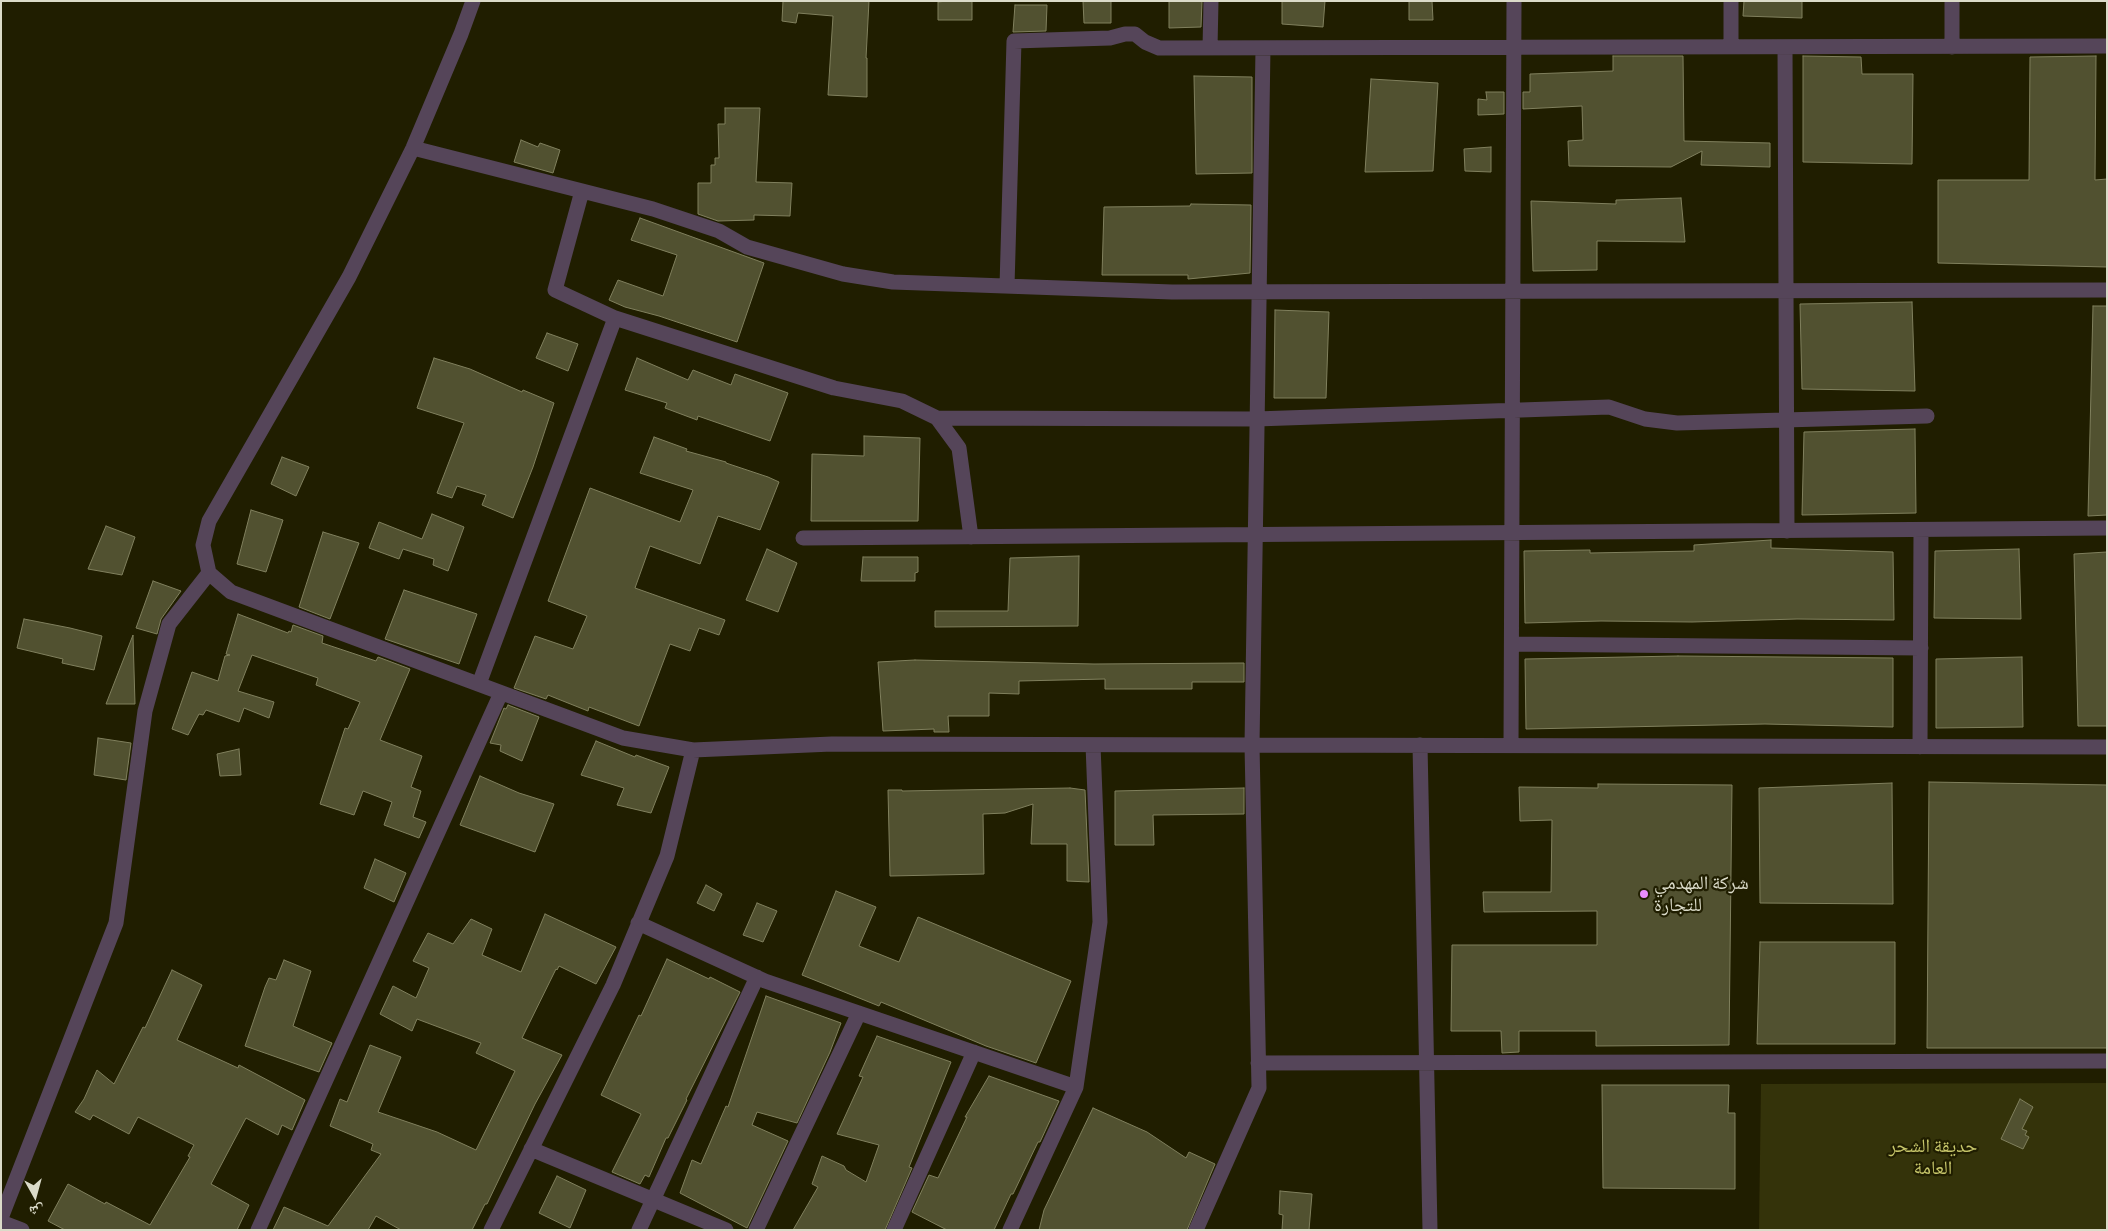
<!DOCTYPE html>
<html>
<head>
<meta charset="utf-8">
<style>
	body { margin:0 }
	#map { position:relative; width:2108px; height:1231px; overflow:hidden; background:#201e00; font-family:Commissioner,"Noto Naskh Arabic",sans-serif }
	canvas { display:block }
	.frame { position:absolute; inset:0; border:2px solid #dbdbc9; pointer-events:none }
	.north { position:absolute; left:10px; top:1171px; width:50px; height:50px; -webkit-text-stroke:4px #201e00; paint-order:stroke; rotate:173deg; font-size:14px; font-weight:700; line-height:20px; text-align:center; color:#dbdbc9 }
	.north::after { content:''; display:block; margin:auto; width:18px; height:22px; background:#dbdbc9; clip-path:polygon(50% 0,100% 100%,50% 72%,0 100%) }
</style>
</head>
<body>
<div id="map">
<canvas width="2108" height="1231"></canvas>
<div class="frame"></div>
<div class="north">ش</div>
</div>
<script>
const ctx = document.querySelector('canvas').getContext('2d');
ctx.lineJoin = 'round';
function paint(path, color) { ctx.fillStyle = color; ctx.fill(path, 'evenodd'); }
const shape = rows => new Path2D(rows.map(r => 'M' + r).join(''));
function stroke(path, color, width, dash) { ctx.strokeStyle = color; ctx.lineWidth = width; ctx.lineCap = dash ? 'butt' : 'round'; ctx.setLineDash(dash || []); ctx.stroke(path); }
function write(font, color, halo, rows, align = 'center') {
  ctx.font = font + ' Commissioner,"Noto Naskh Arabic",sans-serif'; ctx.lineWidth = 4.5; ctx.setLineDash([]); ctx.textBaseline = 'middle'; ctx.strokeStyle = halo; ctx.fillStyle = color; for (const [text, x, y, turn = 0] of rows) {
    ctx.save(); ctx.translate(x, y); ctx.rotate((+turn || 0) * Math.PI / 180); ctx.textAlign = isNaN(turn) ? turn : align; if (halo) ctx.strokeText(text, 0, 0); ctx.fillText(text, 0, 0); ctx.restore();
  }
}
paint(shape([
	[2107,1083,2107,1230,1759,1230,1761,1084]
]), '#34330a');
const building = shape([
	[783,1,869,1,866,58,867,58,867,97,828,95,833,16,798,13,796,23,782,21,783,1],
	[947,1,972,1,972,20,938,20,938,2,947,1],
	[1083,1,1111,1,1111,23,1084,23,1083,1],
	[1169,1,1202,1,1201,27,1169,28,1169,1],
	[1282,1,1325,1,1323,27,1282,24,1282,1],
	[1409,1,1432,1,1433,20,1409,20,1409,1],
	[1744,1,1802,1,1802,18,1743,16,1744,1],
	[1015,5,1047,5,1046,31,1013,32,1015,5],
	[1613,56,1683,56,1684,141,1770,143,1770,167,1701,165,1702,151,1671,167,1569,166,1568,141,1583,140,1582,106,1523,109,1523,92,1530,92,1530,74,1613,71,1613,56],
	[1803,56,1861,57,1862,74,1913,74,1912,164,1803,162,1803,56],
	[2096,56,2095,180,2107,179,2107,267,1938,263,1938,180,2029,180,2030,57,2096,56],
	[1194,76,1252,77,1252,173,1196,174,1194,76],
	[1371,79,1438,83,1433,171,1365,172,1371,79],
	[1486,92,1504,92,1504,114,1478,115,1478,99,1487,100,1486,92],
	[725,108,760,108,756,182,792,183,790,216,754,215,754,220,718,221,698,214,698,183,711,183,711,165,715,165,715,158,719,158,718,124,725,124,725,108],
	[521,140,538,147,540,143,560,150,553,173,514,162,521,140],
	[1491,147,1491,172,1465,171,1464,149,1491,147],
	[1681,198,1685,242,1597,241,1597,270,1533,271,1531,201,1616,204,1616,200,1681,198],
	[1191,204,1251,205,1250,273,1188,279,1188,275,1102,275,1104,207,1190,206,1191,204],
	[640,218,764,263,737,342,659,316,625,307,609,300,618,280,663,296,677,255,631,240,640,218],
	[1912,302,1915,391,1802,389,1800,304,1912,302],
	[2093,306,2107,306,2107,515,2088,516,2093,306],
	[1275,310,1329,312,1326,398,1274,398,1275,310],
	[547,333,578,344,568,371,536,358,547,333],
	[434,358,470,369,522,392,523,390,554,403,533,467,513,518,482,505,486,495,457,486,452,498,437,493,464,423,417,408,434,358],
	[637,358,688,380,693,370,731,385,735,374,788,393,770,441,698,416,697,420,665,408,667,403,625,390,637,358],
	[1915,429,1916,513,1802,515,1804,432,1915,429],
	[864,436,920,438,918,521,811,521,812,454,864,456,864,436],
	[654,437,687,449,686,451,726,462,726,463,768,477,779,482,760,530,718,516,700,564,650,546,635,588,725,620,719,635,699,628,690,651,670,644,639,726,589,707,588,711,548,695,546,699,514,688,535,636,573,649,587,616,548,601,590,488,680,522,693,490,640,473,654,437],
	[282,457,309,467,296,496,271,484,282,457],
	[251,510,283,520,266,572,237,564,251,510],
	[432,514,464,527,448,571,433,565,434,559,403,549,399,559,369,548,379,522,422,539,432,514],
	[106,526,135,537,122,575,88,569,106,526],
	[323,532,359,543,330,619,299,607,323,532],
	[1771,540,1771,548,1893,552,1894,620,1797,619,1692,622,1601,621,1525,623,1524,551,1590,550,1590,553,1694,551,1694,545,1771,540],
	[767,549,797,563,778,612,746,600,767,549],
	[2019,549,2021,619,1934,618,1935,551,2019,549],
	[2107,552,2107,726,2078,726,2074,554,2107,552],
	[1079,556,1078,626,935,627,935,611,1008,611,1010,558,1079,556],
	[863,557,918,557,918,572,915,573,915,581,861,581,863,557],
	[153,581,181,591,161,619,157,634,136,628,153,581],
	[404,590,477,614,459,664,385,639,404,590],
	[238,614,288,633,289,631,291,632,293,625,323,636,322,643,376,661,378,657,410,669,380,740,422,756,411,787,421,791,413,817,426,822,419,838,384,825,392,802,363,791,354,815,320,804,345,728,348,729,360,702,316,685,318,678,252,655,238,691,274,702,269,718,244,708,239,722,206,710,203,715,199,714,188,735,172,729,192,672,218,681,225,656,230,655,226,654,238,614],
	[24,619,70,628,102,636,94,670,62,663,63,659,17,648,24,619],
	[133,636,135,704,106,704,133,635,133,636],
	[1678,656,1893,658,1893,727,1765,724,1526,729,1525,659,1678,656],
	[2022,657,2023,727,1936,728,1936,659,2022,657],
	[915,660,1094,664,1244,663,1244,682,1192,682,1192,689,1105,689,1105,679,1019,681,1019,694,989,693,989,716,948,716,949,732,934,732,934,729,883,731,878,662,915,660],
	[508,705,539,717,522,761,500,751,501,745,490,743,504,708,506,709,508,705],
	[98,738,131,743,126,780,94,775,98,738],
	[596,741,635,757,636,755,669,767,651,813,617,805,624,788,581,775,596,741],
	[239,749,241,775,220,776,217,754,239,749],
	[480,776,519,793,554,804,535,852,460,825,480,776],
	[1929,782,2107,785,2107,1048,1927,1048,1929,782],
	[1892,783,1893,904,1760,903,1759,788,1892,783],
	[1598,784,1732,785,1729,1045,1596,1046,1596,1031,1519,1031,1519,1052,1502,1053,1501,1031,1451,1031,1452,945,1597,945,1597,911,1484,912,1483,892,1551,892,1552,820,1520,821,1519,787,1598,788,1598,784],
	[1070,788,1085,790,1089,882,1067,881,1067,844,1031,844,1033,804,1005,813,983,814,984,874,890,876,888,790,902,790,902,791,1070,788],
	[1244,788,1244,814,1153,815,1154,845,1115,845,1115,791,1244,788],
	[375,859,406,873,394,902,364,888,375,859],
	[706,885,722,894,714,911,697,903,706,885],
	[836,891,876,907,859,946,899,962,918,917,1071,981,1036,1063,986,1046,881,1002,879,1006,802,975,836,891],
	[757,903,777,911,763,942,743,935,757,903],
	[545,914,616,947,596,984,559,966,557,970,556,969,522,1038,562,1055,535,1104,487,1204,485,1204,472,1230,401,1230,376,1216,368,1230,273,1230,284,1207,328,1226,381,1154,371,1150,373,1144,330,1126,340,1099,347,1102,370,1045,401,1057,378,1112,437,1132,476,1150,515,1071,476,1053,481,1043,417,1019,412,1031,380,1014,393,986,416,998,429,968,413,961,428,933,453,944,471,919,492,929,482,955,521,972,545,914],
	[1760,942,1895,942,1895,1044,1757,1044,1760,942],
	[667,959,709,979,710,977,740,992,686,1099,687,1100,668,1138,666,1138,649,1177,645,1175,640,1184,612,1172,641,1114,601,1095,639,1015,641,1016,667,959],
	[284,960,311,971,293,1026,332,1043,319,1072,245,1046,265,987,269,978,276,980,284,960],
	[172,970,202,985,177,1040,238,1068,239,1065,305,1100,292,1130,282,1125,278,1135,246,1118,211,1184,249,1205,237,1230,65,1230,48,1221,68,1184,105,1204,106,1202,150,1225,190,1157,188,1156,194,1145,138,1117,129,1134,93,1115,90,1120,75,1112,84,1099,97,1070,114,1084,143,1027,145,1028,172,970],
	[766,996,841,1023,830,1052,797,1123,757,1112,752,1125,788,1141,747,1228,680,1193,692,1160,701,1164,726,1106,728,1107,766,996],
	[877,1036,951,1062,909,1167,912,1168,885,1230,793,1230,818,1187,812,1184,822,1156,844,1166,846,1170,866,1182,879,1145,837,1134,863,1077,859,1076,877,1036],
	[989,1076,1059,1101,1040,1142,1038,1142,1013,1194,1011,1194,994,1230,947,1230,912,1212,929,1175,938,1178,967,1117,965,1117,989,1076],
	[1602,1085,1729,1085,1728,1113,1735,1113,1735,1189,1603,1188,1602,1085],
	[2020,1099,2033,1107,2022,1129,2027,1131,2025,1135,2029,1137,2023,1149,2001,1139,2020,1099],
	[1093,1108,1147,1132,1186,1158,1189,1152,1215,1164,1187,1230,1039,1230,1044,1210,1093,1108],
	[557,1176,586,1190,570,1228,539,1213,557,1176],
	[1280,1191,1312,1194,1309,1230,1282,1230,1283,1215,1279,1214,1280,1191]
]);
paint(building, '#515130');
stroke(building, '#80805d', 1);
stroke(shape([
	[473,1,461,34,413,148,349,277,209,521,203,545,209,573,231,592,623,738,693,750,832,744,2107,747],
	[1731,1,1731,47],
	[1952,1,1952,47],
	[1785,47,1787,531],
	[1210,48,1211,1],
	[413,148,653,209,719,231,747,247,843,274,893,282,1172,292,2107,290],
	[1007,286,1014,41,1110,38,1125,34,1135,34,1145,42,1159,48,2107,46],
	[615,318,834,388,902,401,937,418,959,448,971,537],
	[937,418,1256,419,1609,407,1645,419,1677,423,1927,416],
	[803,538,2107,528],
	[1512,644,1921,648],
	[479,684,615,318,555,290,582,191],
	[1420,745,1430,1230],
	[1511,745,1514,1],
	[1920,747,1921,530],
	[638,923,765,981,1076,1087],
	[1258,1063,2107,1061],
	[531,1149,726,1230],
	[1,1218,116,923,145,711,169,624,209,573],
	[1,1222,22,1230],
	[258,1230,501,693],
	[491,1230,613,985,667,856,693,750],
	[639,1230,757,977],
	[756,1230,859,1013],
	[894,1230,974,1052],
	[1010,1230,1076,1087,1100,922,1093,745],
	[1196,1230,1259,1088,1252,745,1263,48]
]), '#554559', 15);
for (const [x, y, r, color] of [
	[1644,894,5,"#ea8dfc"]
]) { const dot = new Path2D(); dot.arc(x, y, r, 0, 2 * Math.PI); ctx.fillStyle = color; ctx.fill(dot); stroke(dot, '#201e00', 2); }
write('19px', '#dbdbc9', '#201e00', [
	["شركة المهدمي",1654,883],
	["للتجارة",1654,905]
], 'left');
write('19px', '#c7c66a', '#201e00', [
	["حديقة الشحر",1933,1146],
	["العامة",1933,1168]
]);
</script>
</body>
</html>
